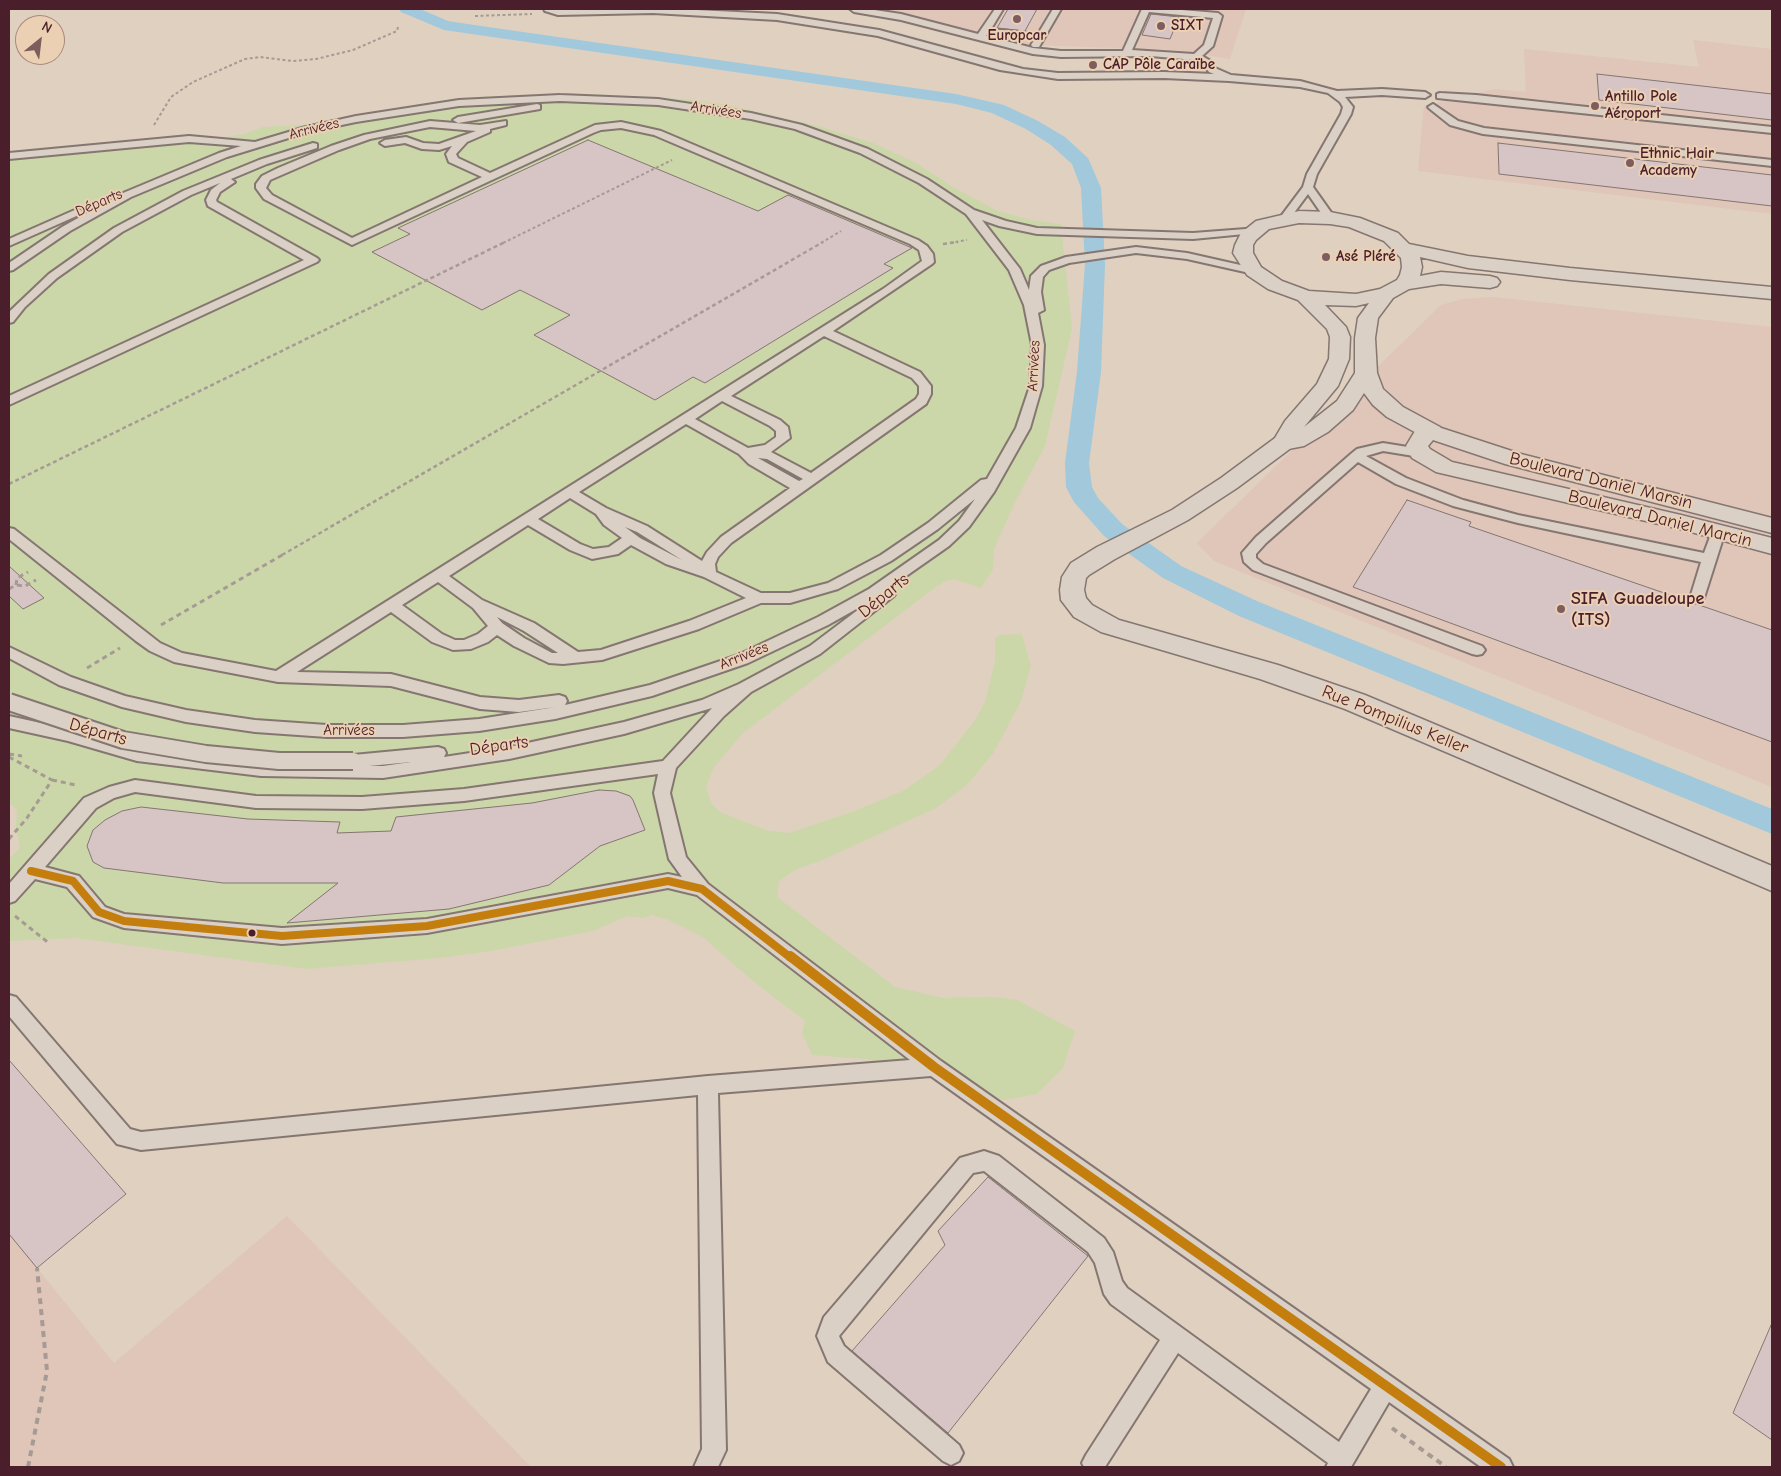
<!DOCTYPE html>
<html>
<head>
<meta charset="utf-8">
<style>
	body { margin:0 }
	#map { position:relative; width:1781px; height:1476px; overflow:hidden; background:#dfd0c0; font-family:"Comic Neue",sans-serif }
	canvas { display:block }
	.frame { position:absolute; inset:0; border:10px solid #4a1f2b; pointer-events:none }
	.north { position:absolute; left:15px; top:15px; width:50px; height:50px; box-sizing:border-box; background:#ecd0b3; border:1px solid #ab897d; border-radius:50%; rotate:29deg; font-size:14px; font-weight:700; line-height:20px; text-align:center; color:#4a1f2b }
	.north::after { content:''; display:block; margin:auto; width:18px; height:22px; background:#7e5d5f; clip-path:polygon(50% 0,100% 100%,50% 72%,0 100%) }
</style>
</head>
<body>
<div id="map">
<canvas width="1781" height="1476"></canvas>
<div class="frame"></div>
<div class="north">N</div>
</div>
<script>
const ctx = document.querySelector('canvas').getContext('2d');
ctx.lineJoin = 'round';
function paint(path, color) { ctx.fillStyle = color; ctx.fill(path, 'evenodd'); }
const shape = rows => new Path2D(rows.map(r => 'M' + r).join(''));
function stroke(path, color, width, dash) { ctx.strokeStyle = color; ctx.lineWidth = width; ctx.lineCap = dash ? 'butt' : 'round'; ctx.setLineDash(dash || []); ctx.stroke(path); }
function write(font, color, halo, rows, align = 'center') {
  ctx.font = font + ' "Comic Neue",sans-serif'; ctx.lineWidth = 4; ctx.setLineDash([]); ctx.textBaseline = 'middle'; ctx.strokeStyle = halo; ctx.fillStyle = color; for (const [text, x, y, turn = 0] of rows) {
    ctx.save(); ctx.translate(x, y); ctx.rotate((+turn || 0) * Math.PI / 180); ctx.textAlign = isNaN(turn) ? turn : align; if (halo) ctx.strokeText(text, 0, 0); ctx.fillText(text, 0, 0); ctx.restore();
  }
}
paint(shape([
	[880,9,1246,9,1230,59,1175,50,1032,45],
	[1693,40,1772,49,1772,214,1418,171,1424,106,1495,89,1526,92,1524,49,1699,67],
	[1493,297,1772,327,1772,787,1214,561,1197,543,1441,305,1462,299],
	[9,1060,126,1194,37,1268,114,1363,287,1216,531,1467,9,1467]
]), '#e0c5b9');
paint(shape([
	[570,93,685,99,728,105,818,126,873,143,916,163,958,190,998,211,1031,220,1061,224,1072,329,1045,446,1016,500,994,549,993,569,981,588,954,579,944,582,936,587,743,733,714,767,706,787,711,803,720,812,766,830,789,833,852,812,903,791,939,766,976,719,986,700,990,682,995,662,995,638,1000,635,1019,634,1022,635,1031,666,1021,701,994,752,967,785,936,808,820,861,797,869,779,881,777,897,895,987,943,998,994,997,1017,1000,1075,1031,1063,1068,1037,1094,1003,1100,867,1059,812,1055,802,1033,805,1021,748,977,703,937,669,920,652,915,643,918,627,916,593,931,491,951,439,958,307,969,76,938,9,941,9,859,20,848,16,827,17,811,9,802,9,158,152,144,198,142,244,134,263,127,300,125,458,98]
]), '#cbd7a9');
paint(shape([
	[399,9,420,9,448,21,467,24,956,94,1004,105,1038,121,1065,137,1088,158,1101,188,1105,264,1101,372,1089,463,1092,487,1098,498,1122,524,1181,566,1259,602,1772,809,1772,834,1239,616,1163,578,1104,536,1074,502,1066,487,1065,463,1077,372,1085,264,1081,188,1072,164,1051,145,1026,129,992,113,956,104,444,30,401,12,399,9]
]), '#a1c8db');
const building = shape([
	[1008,9,1037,9,1025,31,997,28,1008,9],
	[1151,14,1179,17,1170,39,1142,35,1151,14],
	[1597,74,1772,94,1772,120,1599,100,1597,74],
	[588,140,758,211,788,195,912,248,884,264,893,268,705,383,693,377,655,400,534,335,570,315,520,290,482,310,372,252,410,234,398,228,588,140],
	[1498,143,1772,175,1772,206,1499,174,1498,143],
	[1407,500,1471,522,1469,526,1772,630,1772,742,1353,587,1407,500],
	[9,566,44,598,23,609,9,596,9,566],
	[599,790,616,791,630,796,633,800,645,830,600,846,549,885,449,909,287,923,338,883,223,883,104,868,93,862,87,846,93,830,105,820,122,811,141,807,248,819,340,822,337,833,391,831,396,817,532,803,599,790],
	[9,1060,126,1194,37,1268,9,1234,9,1060],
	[988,1177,1088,1256,948,1433,852,1351,945,1245,938,1231,988,1177],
	[1772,1323,1772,1440,1733,1413,1772,1323]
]);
paint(building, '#d6c5c4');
stroke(building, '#857671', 1);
const service = shape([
	[544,9,677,9,777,14,879,30,1023,69,1058,73,1164,72,1214,74,1209,72,1203,64,1194,60,1151,56,1061,57,1033,54,901,20,854,12,850,9,868,9,901,14,978,34,995,9,1003,9,991,29,1038,34,1053,9,1061,9,1039,47,1033,47,1031,45,1035,39,987,34,986,36,1033,48,1061,51,1123,51,1142,9,1170,9,1218,13,1222,16,1213,46,1202,56,1209,60,1215,68,1231,75,1300,81,1337,91,1382,89,1425,92,1430,95,1425,98,1382,95,1345,97,1353,107,1351,114,1317,174,1313,187,1335,218,1330,221,1326,220,1308,194,1288,221,1284,222,1279,219,1303,187,1307,174,1341,114,1343,107,1340,102,1328,93,1300,87,1229,81,1164,78,1058,79,1000,70,878,36,777,20,653,13,558,15,545,11,544,9],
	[1149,12,1213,18,1204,45,1194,54,1132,50,1149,12],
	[1440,93,1476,95,1772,127,1772,133,1437,98,1437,94,1440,93],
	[560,95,658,99,751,113,802,125,868,149,927,179,974,210,1006,221,1037,228,1193,233,1259,228,1261,230,1255,233,1193,239,1037,234,999,226,982,220,1020,269,1029,290,1031,276,1041,266,1066,257,1136,247,1187,253,1258,269,1260,271,1254,274,1187,259,1136,253,1069,263,1049,270,1043,277,1041,292,1044,310,1038,313,1044,345,1042,386,1030,428,994,492,969,527,949,546,889,588,894,590,896,593,894,596,820,654,751,692,724,716,676,768,670,793,686,857,708,884,941,1061,1509,1459,1513,1467,1481,1467,1389,1402,1351,1467,1326,1467,1328,1463,1178,1353,1105,1467,1084,1467,1082,1463,1086,1455,1160,1340,1111,1304,1104,1294,1095,1263,1088,1252,984,1171,973,1173,839,1336,844,1346,959,1445,963,1453,959,1461,951,1465,943,1461,828,1362,817,1336,824,1317,960,1158,984,1151,999,1156,1104,1238,1113,1252,1122,1281,1127,1288,1339,1442,1371,1389,931,1076,718,1093,726,1450,718,1467,694,1467,702,1449,698,1095,141,1150,117,1144,9,1016,9,995,16,997,130,1129,141,1132,708,1076,910,1060,697,895,668,888,427,933,282,944,124,928,93,917,67,887,35,879,15,901,9,903,9,884,84,798,109,787,135,780,256,796,362,797,464,789,663,761,712,708,624,734,509,759,383,778,261,776,137,761,68,741,9,728,9,716,68,729,137,749,261,764,347,765,345,761,347,757,353,755,438,747,444,749,446,753,444,757,509,747,624,722,702,700,739,684,810,646,867,603,828,625,748,663,652,696,555,719,479,731,403,737,327,737,255,732,186,722,122,707,59,685,9,658,9,647,71,677,125,696,186,710,255,720,327,725,403,725,479,719,556,707,519,712,480,709,391,686,278,682,174,662,150,651,136,641,9,539,9,528,14,529,160,643,182,653,276,671,883,289,922,261,919,250,910,244,654,135,621,128,601,130,593,133,352,245,264,199,256,188,256,184,262,176,278,168,331,146,364,135,430,121,480,125,506,121,506,125,490,129,490,132,467,142,456,154,458,158,490,173,595,125,621,122,661,131,918,240,927,246,933,254,934,262,932,264,833,331,920,372,931,386,931,394,926,404,731,543,718,557,715,564,716,572,761,593,790,593,828,583,881,555,928,523,981,480,987,479,1016,428,1030,386,1032,345,1024,305,1009,270,966,214,919,183,860,153,795,129,751,119,658,105,560,101,459,106,356,122,308,132,227,157,131,197,70,231,13,270,9,271,9,263,62,227,123,193,219,153,241,146,189,142,9,159,9,153,189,136,255,142,302,128,356,116,459,100,560,95],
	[430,127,476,131,439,144,423,143,406,137,385,140,380,143,385,146,405,143,422,149,439,150,452,146,446,154,449,162,482,177,352,238,272,195,266,188,270,180,339,150,370,139,430,127],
	[824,336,912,378,919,386,919,394,916,399,811,473,771,452,790,438,788,427,780,420,731,396,824,336],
	[722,401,770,426,776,431,776,437,765,445,748,448,695,419,722,401],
	[686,424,739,454,749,464,790,488,721,537,707,552,702,561,647,526,606,508,579,492,686,424],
	[758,458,767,459,803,479,799,481,758,458],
	[570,498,596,514,604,525,622,538,609,547,593,549,580,544,538,519,570,498],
	[975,499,959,521,939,540,869,589,818,617,738,655,650,685,565,705,567,701,565,697,559,695,519,700,480,697,391,674,297,672,391,612,432,642,453,650,471,649,488,642,497,635,514,646,549,663,563,664,602,660,699,629,761,603,790,603,838,589,891,561,938,529,975,499],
	[528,525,570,550,592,559,618,554,631,545,666,564,704,577,746,598,689,621,601,650,578,652,534,623,482,600,449,576,528,525],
	[625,527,637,532,682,560,640,538,625,527],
	[438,582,473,608,488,626,478,634,464,640,455,640,442,634,402,605,438,582],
	[497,617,524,631,558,653,552,653,524,638,502,623,497,617],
	[411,762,383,766,369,766,411,762],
	[658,774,654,793,669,859,682,877,668,874,427,919,282,928,124,914,105,907,79,876,45,867,96,808,114,798,135,792,256,808,362,809,464,801,658,774],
	[537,104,540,105,540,109,458,123,453,120,458,117,537,104],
	[1433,104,1458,121,1484,128,1772,160,1772,166,1483,134,1450,125,1430,109,1428,107,1433,104],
	[313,143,317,144,317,148,267,164,231,179,235,182,220,192,216,200,217,202,317,258,319,260,317,262,9,405,9,396,304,260,208,206,206,200,211,190,220,183,191,195,122,232,57,278,25,307,13,322,9,323,9,312,49,274,114,228,183,191,259,160,313,143],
	[77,209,81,210,82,212,81,214,9,246,9,239,77,209],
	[1383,443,1420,449,1427,453,1420,457,1383,451,1366,456,1406,478,1463,500,1518,515,1704,553,1713,529,1723,529,1725,532,1704,598,1702,601,1697,603,1692,601,1690,598,1701,562,1518,523,1453,506,1396,484,1358,462,1266,543,1256,554,1256,558,1263,564,1482,646,1485,650,1482,654,1477,655,1472,654,1253,570,1244,562,1242,553,1256,537,1352,453,1357,449,1383,443]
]);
const minor = shape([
	[1283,436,1291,438,1294,443,1291,448,1237,488,1188,520,1115,559,1089,575,1086,578,1084,590,1086,598,1092,605,1119,620,1278,665,1365,695,1772,866,1772,891,1345,709,1260,679,1101,632,1074,617,1061,600,1060,590,1062,577,1071,563,1097,547,1172,510,1221,478,1275,438,1283,436]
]);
const tertiary = shape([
	[1299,211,1330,212,1360,218,1398,233,1409,244,1468,256,1570,268,1772,287,1772,299,1570,280,1468,268,1420,257,1422,267,1420,276,1441,272,1490,276,1497,278,1500,282,1497,286,1490,288,1441,284,1409,289,1393,298,1378,318,1375,338,1377,373,1383,389,1403,407,1440,427,1443,432,1440,437,1432,439,1424,437,1387,417,1373,405,1364,393,1353,410,1328,432,1304,446,1283,450,1275,448,1272,443,1285,421,1317,384,1329,359,1330,337,1327,329,1298,300,1268,289,1247,275,1233,253,1235,245,1241,233,1256,221,1299,211],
	[1299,223,1330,224,1349,227,1384,241,1401,258,1402,267,1400,275,1397,280,1380,289,1356,294,1309,291,1282,281,1261,267,1253,253,1253,245,1256,240,1269,229,1299,223],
	[1369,303,1358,318,1355,338,1355,373,1337,401,1304,427,1338,386,1349,359,1350,337,1346,327,1325,305,1356,306,1369,303]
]);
const secondary = shape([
	[1432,425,1521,454,1772,518,1772,533,1505,464,1433,440,1428,446,1430,449,1452,462,1681,515,1772,538,1772,554,1680,529,1436,472,1412,458,1406,446,1415,431,1432,425]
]);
stroke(service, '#857671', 4);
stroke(minor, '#857671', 3);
stroke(tertiary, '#857671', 3);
stroke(secondary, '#857671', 3);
stroke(shape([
	[475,16,532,14],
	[154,125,171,97,193,82,245,59,260,57,292,61,316,59,353,50,397,31,398,27],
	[503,243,672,160],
	[821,243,841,231],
	[950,243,967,240]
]), '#a69a94', 2, [3, 2.5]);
stroke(shape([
	[943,244,958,242],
	[9,484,505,242],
	[282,555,823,242]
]), '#a69a94', 2.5, [4, 3]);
stroke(shape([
	[16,585,17,578,28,572],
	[9,589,16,585,25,586,36,580],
	[161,625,284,554],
	[87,668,120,648],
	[9,754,22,756],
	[9,757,52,780,27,818,9,839],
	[52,780,76,785],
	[15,916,50,944]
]), '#a69a94', 3, [5, 4]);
stroke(shape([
	[1392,1428,1446,1467],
	[28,1467,47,1371,37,1268]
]), '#a69a94', 4, [6, 5]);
paint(service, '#dad0c5');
paint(minor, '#dad0c5');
paint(tertiary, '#dad0c5');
paint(secondary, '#dad0c5');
const serviceBridge = shape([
	[9,702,123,740,206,754,279,761,353,761]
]);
stroke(serviceBridge, '#857671', 20, []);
stroke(serviceBridge, '#dad0c5', 16);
stroke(shape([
	[31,871,73,881,99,912,124,921,282,936,427,926,668,881,702,889,791,958]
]), '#c37e0d', 8);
stroke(shape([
	[790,956,934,1067,1501,1467]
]), '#c37e0d', 10);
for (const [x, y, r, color] of [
	[1017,19,5,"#7e5d5f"],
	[1161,26,5,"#7e5d5f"],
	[1093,65,5,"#7e5d5f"],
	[1595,106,5,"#7e5d5f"],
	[1630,163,5,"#7e5d5f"],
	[1326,257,5,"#7e5d5f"],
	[1561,609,5,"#7e5d5f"],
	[252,933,4.5,"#4a1f2b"]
]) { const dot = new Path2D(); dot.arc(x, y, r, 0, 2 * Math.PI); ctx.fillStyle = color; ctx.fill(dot); stroke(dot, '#ecd0b3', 2); }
write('bold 15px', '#4a1f2b', '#ecd0b3', [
	["SIXT",1171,26],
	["Europcar",1017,36,"center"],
	["CAP Pôle Caraïbe",1103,65],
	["Antillo Pole",1605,97],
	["Aéroport",1605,114],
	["Ethnic Hair",1640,154],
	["Academy",1640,171],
	["Asé Pléré",1336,257]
], 'left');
write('15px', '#4a1f2b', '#ecd0b3', [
	["Arrivées",716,110,9],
	["Arrivées",314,129,-14],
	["Départs",99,203,-23],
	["Arrivées",1034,366,-87],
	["Arrivées",744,656,-22],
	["Arrivées",349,731]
]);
write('18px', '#4a1f2b', '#ecd0b3', [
	["Boulevard Daniel Marsin",1601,481,14],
	["Boulevard Daniel Marcin",1660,519,14],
	["Départs",884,596,-39],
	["Rue Pompilius Keller",1395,720,22],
	["Départs",98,732,16],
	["Départs",499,746,-8]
]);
write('bold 18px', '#4a1f2b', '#ecd0b3', [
	["SIFA Guadeloupe",1571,599],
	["(ITS)",1571,620]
], 'left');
</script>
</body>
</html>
